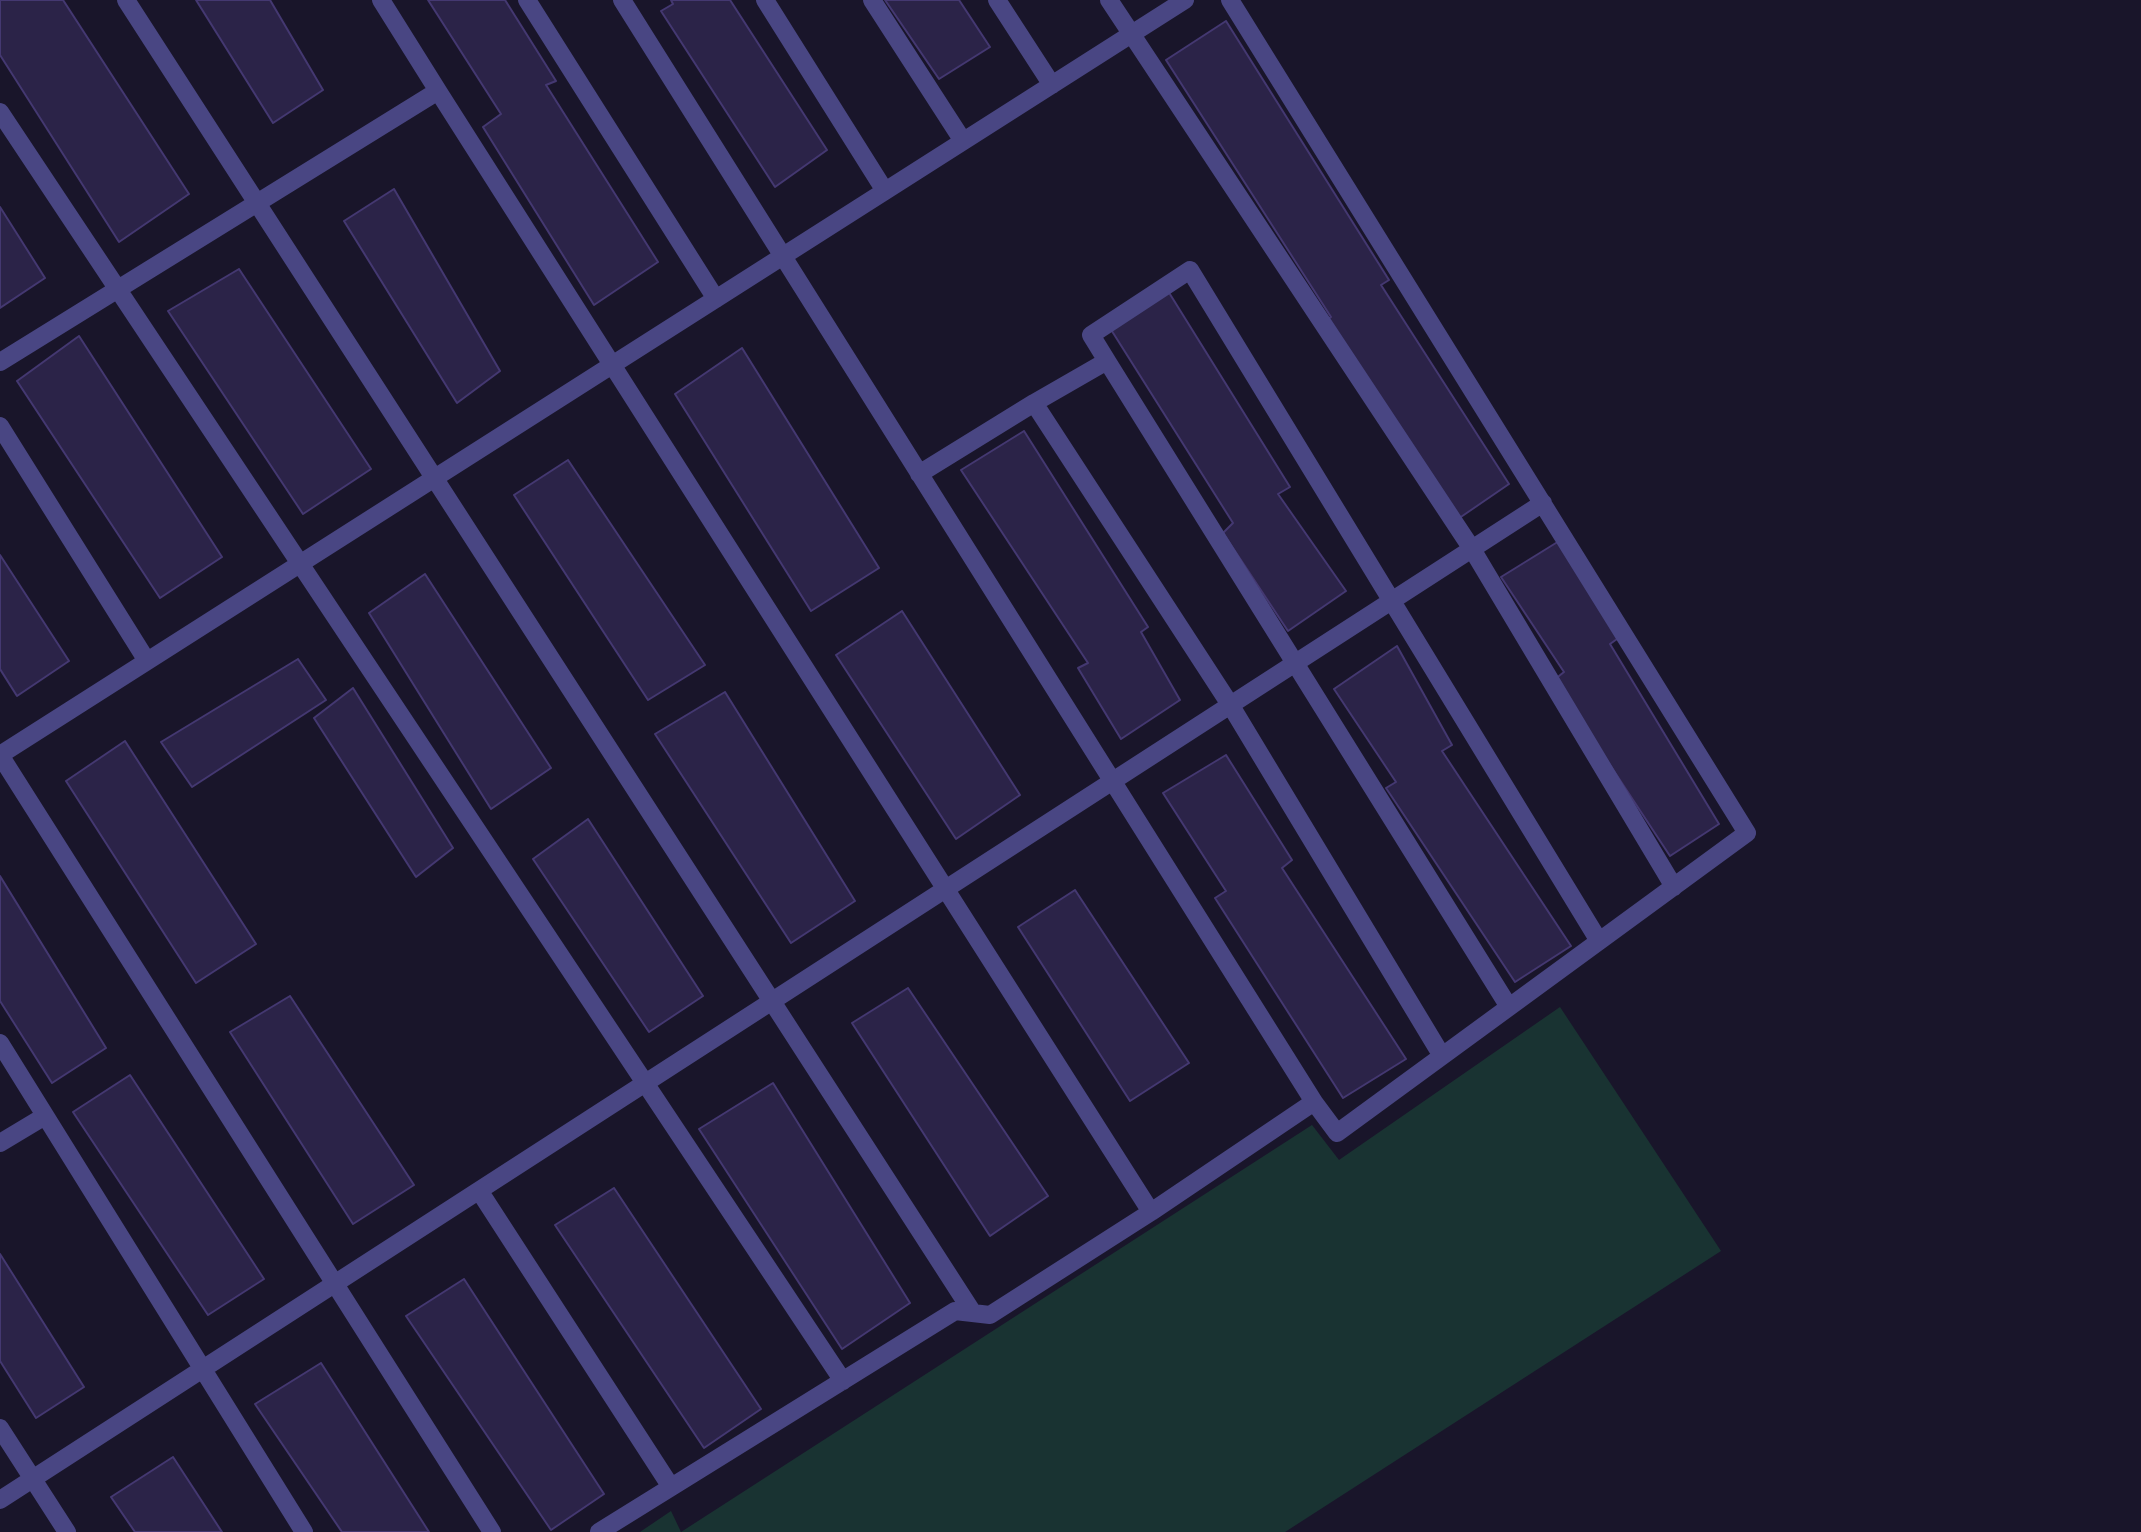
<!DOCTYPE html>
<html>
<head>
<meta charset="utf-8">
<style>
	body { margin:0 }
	canvas { display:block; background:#19152a }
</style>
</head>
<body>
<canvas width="2141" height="1532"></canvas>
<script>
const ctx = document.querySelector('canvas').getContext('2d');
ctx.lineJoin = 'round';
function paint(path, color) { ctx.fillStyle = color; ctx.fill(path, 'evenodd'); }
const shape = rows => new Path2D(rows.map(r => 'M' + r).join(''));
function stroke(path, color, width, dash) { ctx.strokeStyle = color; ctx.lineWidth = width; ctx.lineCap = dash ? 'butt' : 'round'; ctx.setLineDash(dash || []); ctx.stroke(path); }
paint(shape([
	[1560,1007,1721,1251,1285,1532,640,1532,671,1511,681,1532,1312,1125,1339,1160]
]), '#193332');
const building = shape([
	[0,0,63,0,189,194,119,242,0,55,0,0],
	[196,0,270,0,323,90,273,123,196,0],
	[428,0,505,0,556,81,546,85,658,262,594,305,483,127,501,114,428,0],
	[671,0,730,0,827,150,775,187,661,11,673,4,671,0],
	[885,0,959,0,990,47,939,79,885,0],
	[1226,21,1389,280,1381,285,1509,484,1455,521,1322,323,1331,317,1166,60,1226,21],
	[394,189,500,371,457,403,344,221,394,189],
	[0,207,45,278,0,308,0,207],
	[239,269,371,469,303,514,168,311,239,269],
	[1168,291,1290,487,1278,494,1346,591,1288,631,1223,533,1233,523,1110,328,1168,291],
	[79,336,222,557,160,598,17,381,79,336],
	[742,348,879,568,811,611,675,394,742,348],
	[1024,431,1148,627,1141,632,1180,700,1121,739,1078,668,1088,663,961,470,1024,431],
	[568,460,705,665,648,700,514,495,568,460],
	[1564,538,1624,634,1610,644,1719,824,1670,856,1554,680,1564,672,1501,577,1564,538],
	[0,555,69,661,17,696,0,669,0,555],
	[425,574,551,768,491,809,369,613,425,574],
	[902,611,1020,795,956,839,836,655,902,611],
	[1397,646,1452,745,1442,751,1571,946,1515,982,1386,788,1396,782,1334,689,1397,646],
	[298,659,326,700,192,787,161,742,298,659],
	[353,688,453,848,416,877,314,718,353,688],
	[725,692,855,901,791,943,655,734,725,692],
	[125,741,256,944,196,983,66,781,125,741],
	[1226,755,1292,860,1282,868,1406,1059,1343,1098,1215,898,1226,891,1163,793,1226,755],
	[588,819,703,996,649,1032,533,859,588,819],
	[0,876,106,1048,52,1083,0,1001,0,876],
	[1075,890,1189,1063,1130,1101,1018,927,1075,890],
	[908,988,1048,1196,990,1236,852,1023,908,988],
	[290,996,414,1185,353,1224,230,1032,290,996],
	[130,1075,264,1279,208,1315,73,1112,130,1075],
	[773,1083,910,1303,842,1349,699,1129,773,1083],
	[614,1188,761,1409,704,1448,555,1225,614,1188],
	[0,1254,84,1387,36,1418,0,1361,0,1254],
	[464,1279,604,1494,551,1530,406,1316,464,1279],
	[321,1363,429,1532,342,1532,255,1404,321,1363],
	[173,1457,222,1532,135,1532,111,1497,173,1457]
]);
paint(building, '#2b2348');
stroke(building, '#443871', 2);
stroke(shape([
	[126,0,973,1313],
	[527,0,716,299],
	[622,0,1314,1102],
	[765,0,885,191],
	[872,0,963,141],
	[997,0,1052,85],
	[1109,0,1472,549,1674,887],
	[438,91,1151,1212],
	[0,112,843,1381],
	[1107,361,1091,335,1190,270,1599,941],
	[0,362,438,91,381,0],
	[1034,403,1107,361,1509,1007],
	[0,426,147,661],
	[919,474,1034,403,1231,706,1442,1056],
	[0,755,1185,0],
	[0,755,492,1532],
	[0,1043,304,1532],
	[0,1143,45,1116],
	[480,1192,671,1487],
	[0,1428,67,1532],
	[0,1500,1543,503],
	[599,1532,955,1311,990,1315,1151,1212,1314,1102,1337,1133,1747,833,1230,0]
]), '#494683', 18);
</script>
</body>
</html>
